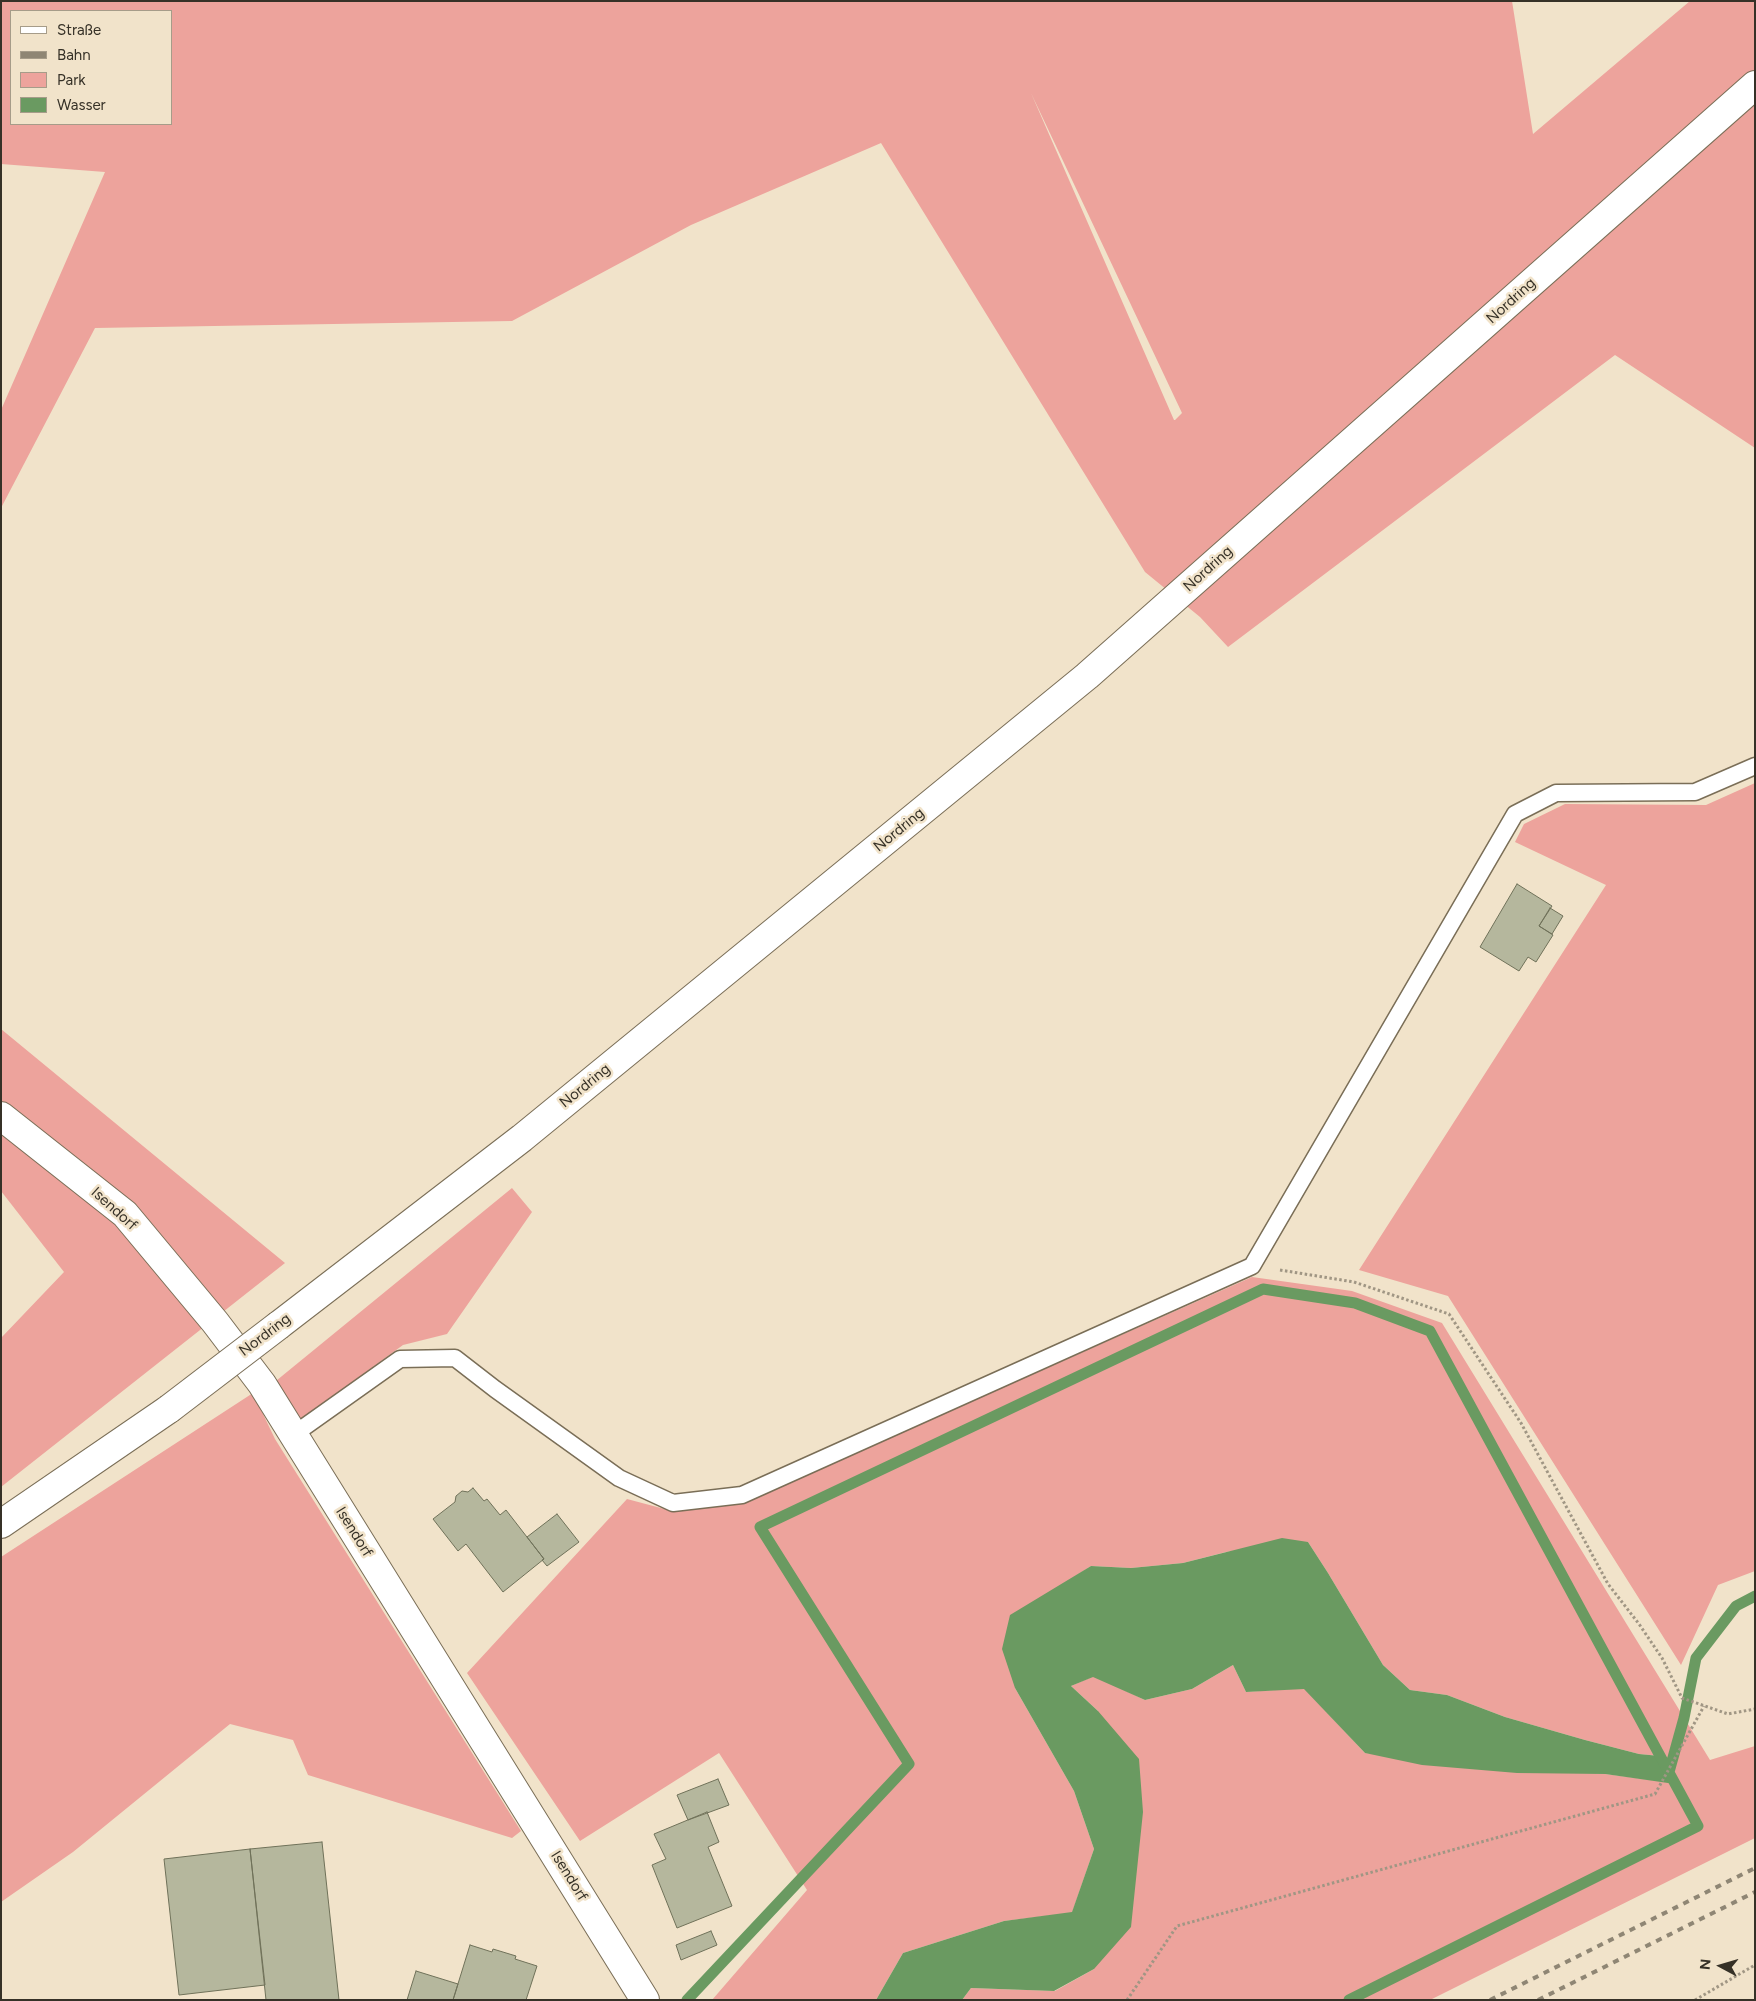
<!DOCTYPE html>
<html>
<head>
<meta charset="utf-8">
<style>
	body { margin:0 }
	#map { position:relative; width:1756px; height:2001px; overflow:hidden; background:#f1e3ca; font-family:Figtree,sans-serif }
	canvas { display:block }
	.frame { position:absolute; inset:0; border:2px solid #363127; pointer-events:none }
	.legend { position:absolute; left:10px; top:10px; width:162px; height:115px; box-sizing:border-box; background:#f1e3ca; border:1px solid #a69c89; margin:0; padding:6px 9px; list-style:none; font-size:15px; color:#363127 }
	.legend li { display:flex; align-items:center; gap:10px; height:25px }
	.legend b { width:25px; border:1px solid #a69c89 }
	.north { position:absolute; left:1696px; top:1941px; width:50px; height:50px; -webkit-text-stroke:4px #f1e3ca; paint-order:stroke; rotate:276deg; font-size:14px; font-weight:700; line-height:20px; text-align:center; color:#363127 }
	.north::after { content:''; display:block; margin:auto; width:18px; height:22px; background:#363127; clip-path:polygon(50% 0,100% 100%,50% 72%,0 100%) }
</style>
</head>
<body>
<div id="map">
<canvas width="1756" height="2001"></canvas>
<div class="frame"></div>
<ul class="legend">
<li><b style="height:6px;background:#fff"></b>Straße</li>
<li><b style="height:6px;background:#8f8674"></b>Bahn</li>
<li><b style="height:14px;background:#eda39c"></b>Park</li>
<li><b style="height:14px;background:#6a9a61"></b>Wasser</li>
</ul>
<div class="north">N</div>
</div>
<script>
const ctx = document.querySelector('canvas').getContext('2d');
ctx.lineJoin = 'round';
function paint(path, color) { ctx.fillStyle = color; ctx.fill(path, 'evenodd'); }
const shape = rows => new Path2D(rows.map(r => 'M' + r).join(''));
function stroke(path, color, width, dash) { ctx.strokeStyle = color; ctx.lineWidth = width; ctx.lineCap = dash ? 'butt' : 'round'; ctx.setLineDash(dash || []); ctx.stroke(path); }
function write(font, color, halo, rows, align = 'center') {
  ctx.font = font + ' Figtree,sans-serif'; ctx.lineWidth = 5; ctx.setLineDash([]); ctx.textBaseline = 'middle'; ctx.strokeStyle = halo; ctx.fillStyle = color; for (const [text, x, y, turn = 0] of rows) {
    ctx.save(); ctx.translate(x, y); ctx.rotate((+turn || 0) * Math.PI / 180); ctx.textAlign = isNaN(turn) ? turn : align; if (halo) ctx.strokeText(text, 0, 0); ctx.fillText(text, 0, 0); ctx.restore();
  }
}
paint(shape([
	[1,1,1512,1,1533,134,1690,1,1755,1,1755,448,1615,355,1228,647,1200,617,1145,572,881,143,691,225,512,321,95,328,1,508,1,410,105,172,1,164],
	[11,11,171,11,171,124,11,124],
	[1031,93,1182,413,1175,420,1174,420],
	[1755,783,1755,1571,1718,1585,1681,1665,1448,1296,1359,1270,1606,885,1515,842,1524,824,1565,804,1706,805],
	[1,1029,285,1263,1,1487,1,1338,64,1272,1,1191],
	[512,1188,532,1212,447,1334,403,1345,299,1421,271,1385],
	[1252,1277,1352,1291,1442,1323,1710,1760,1755,1746,1755,1838,1430,2000,962,2000,971,1988,1055,1991,1094,1969,1098,1711,1071,1686,1094,1676,1145,1700,1192,1689,1233,1665,1246,1692,1304,1688,1365,1753,1605,1774,1675,1783,1660,1756,1639,1754,1585,1740,1505,1717,1447,1695,1410,1690,1383,1665,1328,1573,1308,1542,1226,1552,1183,1563,1131,1568,1091,1566,1065,1583,1015,1688,1074,1791,1094,1849,1072,1913,1004,1921,903,1953,876,2000,712,2000,807,1890,719,1753,580,1841,467,1673,627,1499,672,1511,740,1504],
	[253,1393,275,1439,521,1831,512,1838,308,1775,293,1740,230,1724,73,1852,1,1902,1,1557]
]), '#eda39c');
paint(shape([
	[1282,1538,1308,1542,1328,1573,1383,1665,1410,1690,1447,1695,1505,1717,1585,1740,1639,1754,1660,1756,1675,1784,1605,1774,1517,1773,1422,1765,1365,1753,1304,1689,1246,1692,1233,1665,1192,1689,1145,1700,1093,1677,1071,1686,1098,1711,1139,1759,1143,1812,1131,1927,1094,1969,1054,1991,971,1988,962,2000,876,2000,903,1953,1004,1921,1072,1912,1094,1849,1074,1791,1015,1688,1002,1649,1010,1615,1091,1566,1131,1568,1183,1563]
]), '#6a9a61');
stroke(shape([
	[1669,1772,1684,1718,1696,1658,1736,1606,1755,1596],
	[687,2000,909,1764,760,1527,1263,1289,1355,1303,1430,1331,1698,1826,1349,2000]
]), '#6a9a61', 11);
const building = shape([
	[1517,884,1552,906,1539,926,1553,935,1536,962,1528,957,1519,971,1480,947,1517,884],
	[1550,908,1563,916,1552,934,1539,926,1550,908],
	[473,1488,484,1501,487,1499,500,1515,506,1510,544,1559,503,1592,466,1544,458,1551,433,1519,455,1502,456,1496,462,1491,468,1492,473,1488],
	[557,1514,579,1542,547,1566,542,1560,544,1559,527,1537,557,1514],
	[718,1779,729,1805,688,1820,677,1795,718,1779],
	[707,1812,719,1842,708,1847,732,1906,677,1928,652,1865,666,1859,654,1834,707,1812],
	[322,1842,339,2000,266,2000,250,1849,322,1842],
	[250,1849,265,1985,179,1995,164,1859,250,1849],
	[711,1931,717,1945,681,1960,676,1945,711,1931],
	[470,1945,492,1952,493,1949,516,1956,515,1959,537,1966,526,2000,453,2000,470,1945],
	[416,1971,458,1984,453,2000,407,2000,416,1971]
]);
paint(building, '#b5b79d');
stroke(building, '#6f7159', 1);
const service = shape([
	[293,1435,400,1359,455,1358,495,1389,619,1478,673,1503,742,1495,1252,1266,1515,814,1556,793,1695,792,1755,766]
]);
const minor = shape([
	[1,1116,125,1214,215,1322,262,1384,645,2000]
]);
const primary = shape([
	[279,1325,522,1138,1087,676,1755,85],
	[1,1524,169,1409]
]);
stroke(service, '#7a6e57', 19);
stroke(minor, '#7a6e57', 30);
stroke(primary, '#7a6e57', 30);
stroke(shape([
	[1280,1270,1354,1282,1449,1314,1521,1423,1608,1584,1639,1624,1662,1658,1682,1698,1728,1714,1755,1709],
	[1127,2000,1177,1926,1655,1794,1704,1706],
	[1695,2000,1755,1965]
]), '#a09684', 3, [2.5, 2.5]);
stroke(service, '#fff', 16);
stroke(minor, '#fff', 28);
stroke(primary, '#fff', 28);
stroke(shape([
	[1490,2000,1755,1868],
	[1538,2000,1755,1892]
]), '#8f8674', 4, [6, 6]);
const primaryBridge = shape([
	[169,1409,279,1325]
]);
stroke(primaryBridge, '#7a6e57', 30, []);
stroke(primaryBridge, '#fff', 28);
write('15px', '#363127', '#f1e3ca', [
	["Nordring",1511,301,-42],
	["Nordring",1208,569,-42],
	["Nordring",899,830,-39],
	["Nordring",585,1086,-39],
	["Isendorf",114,1209,42],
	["Nordring",265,1335,-37],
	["Isendorf",354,1532,58],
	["Isendorf",569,1876,58]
]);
</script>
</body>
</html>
